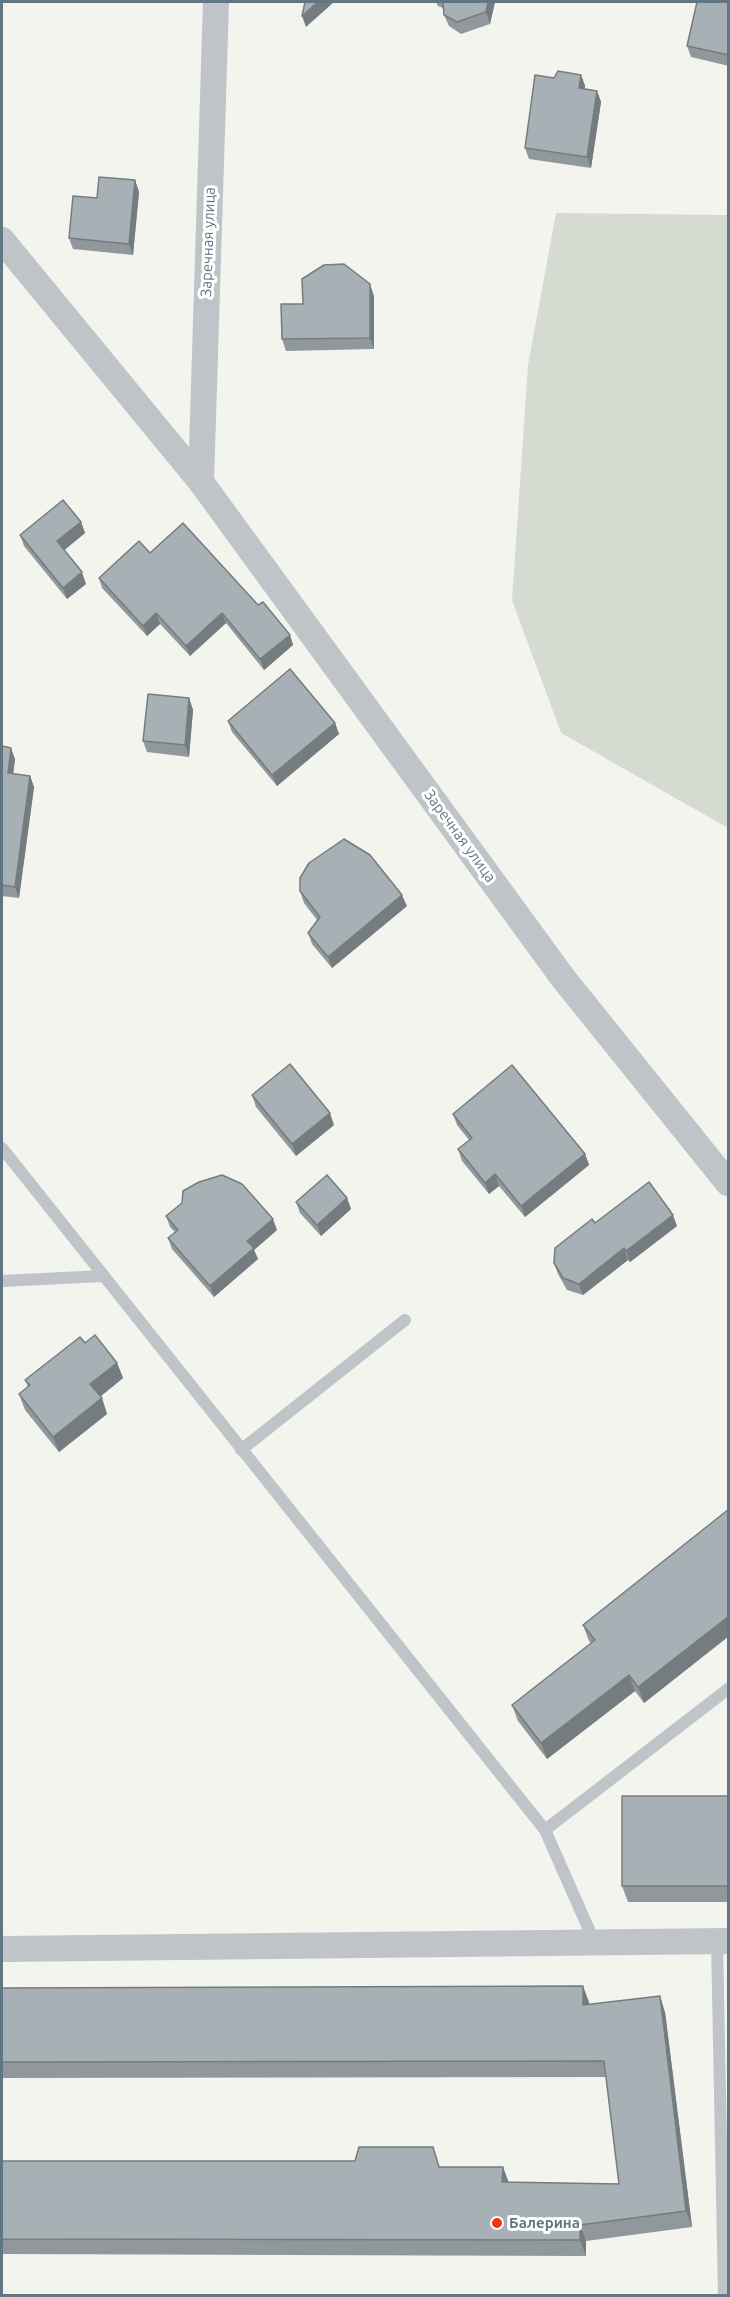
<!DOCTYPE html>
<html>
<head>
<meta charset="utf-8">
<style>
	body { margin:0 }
	#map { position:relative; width:730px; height:2297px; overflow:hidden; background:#f4f4ef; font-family:Ubuntu,sans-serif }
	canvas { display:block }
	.frame { position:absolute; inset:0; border:3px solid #617683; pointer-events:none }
</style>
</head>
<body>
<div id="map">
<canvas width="730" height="2297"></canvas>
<div class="frame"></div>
</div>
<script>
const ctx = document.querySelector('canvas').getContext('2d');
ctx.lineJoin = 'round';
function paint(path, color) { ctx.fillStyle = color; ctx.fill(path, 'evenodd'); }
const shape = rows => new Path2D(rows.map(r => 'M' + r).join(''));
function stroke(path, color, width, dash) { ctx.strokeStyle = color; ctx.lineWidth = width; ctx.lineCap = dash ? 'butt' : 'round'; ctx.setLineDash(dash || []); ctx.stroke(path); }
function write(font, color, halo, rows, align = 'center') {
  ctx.font = font + ' Ubuntu,sans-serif'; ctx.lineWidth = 6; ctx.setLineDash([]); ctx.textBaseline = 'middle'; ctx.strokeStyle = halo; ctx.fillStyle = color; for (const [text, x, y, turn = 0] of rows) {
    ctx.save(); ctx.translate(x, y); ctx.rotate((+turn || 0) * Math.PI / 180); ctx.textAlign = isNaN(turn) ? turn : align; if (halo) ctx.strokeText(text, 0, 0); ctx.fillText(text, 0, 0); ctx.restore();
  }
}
paint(shape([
	[556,213,728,215,728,828,561,733,512,600,528,365]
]), '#d5dbd0');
stroke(shape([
	[2,1148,545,1830,594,1941],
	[2,1281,102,1276],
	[241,1450,405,1320],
	[545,1830,728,1689],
	[717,1941,724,2296]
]), '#bec4c7', 12);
stroke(shape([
	[2,240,201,482,563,978,728,1183],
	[201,482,216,2],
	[2,1949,728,1941]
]), '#bec4c7', 26);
paint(shape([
	[436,2,495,2,490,24,461,34,449,26,444,15,443,8,438,6],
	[729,2,729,66,691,57,687,46],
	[581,75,585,86,585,89,597,91,601,102,591,168,529,159,525,148,554,78],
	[135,180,139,192,133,255,73,249,69,238,97,198],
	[374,296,374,349,286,351,282,339,303,304],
	[81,522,85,533,64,550,86,584,67,599,24,546,20,535],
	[150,553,258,605,290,635,293,645,264,670,226,623,190,656,160,624,147,636,102,588,99,578],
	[189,698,193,710,189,757,147,752,143,741],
	[228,721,335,723,339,734,277,786,232,732],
	[2,746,15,759,13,774,30,776,34,787,19,898,2,896],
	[300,891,407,906,332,968,312,944,308,933,317,920,304,903],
	[252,1095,334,1125,296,1156,256,1107],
	[453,1114,585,1154,589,1165,525,1217,499,1186,489,1194,462,1161,458,1149,469,1140,457,1125],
	[347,1198,351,1209,321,1236,300,1213,296,1202],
	[166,1216,277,1230,254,1250,258,1259,214,1297,172,1249,168,1238,175,1232,170,1227],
	[595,1223,677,1226,630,1262,628,1260,583,1295,567,1290,558,1274,554,1263],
	[85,1343,117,1363,123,1378,101,1396,107,1414,59,1452,25,1410,19,1394,28,1387,25,1380],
	[729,1509,729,1636,644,1703,635,1691,547,1759,518,1721,512,1705,591,1643,589,1641,583,1625],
	[729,1796,729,1902,628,1902,622,1886],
	[2,1988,589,2002,589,2005,665,2012,692,2227,586,2241,586,2256,2,2254,2,2161,440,2167,508,2182,619,2184,606,2077,2,2078]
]), '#90989c');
paint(shape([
	[318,2,334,2,306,27,302,16],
	[488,2,495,2,490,24,486,12],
	[581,75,585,86,583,99,579,88],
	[597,91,601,102,591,168,587,157],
	[135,180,139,192,133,255,129,244],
	[370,284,374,296,374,349,370,338],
	[81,522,85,533,61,553,57,541],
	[82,572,86,584,67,599,63,588],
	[156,613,160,624,147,636,143,626],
	[222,613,226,623,190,656,186,646],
	[290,635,293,645,264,670,260,659],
	[189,698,193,710,189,757,185,745],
	[335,723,339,734,277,786,272,775],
	[11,748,15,759,12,784,8,773],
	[30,776,34,787,19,898,15,887],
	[402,895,407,906,332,968,328,957],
	[330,1113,334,1125,296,1156,292,1144],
	[585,1154,589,1165,525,1217,521,1206],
	[495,1174,499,1186,489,1194,485,1183],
	[347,1198,351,1209,321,1236,317,1225],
	[673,1215,677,1226,630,1262,626,1251],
	[273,1219,277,1230,254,1250,258,1259,214,1297,210,1286,247,1241],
	[624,1248,628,1260,583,1295,579,1284],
	[117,1363,123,1378,96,1400,90,1384],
	[102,1398,107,1414,59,1452,53,1437],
	[729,1616,729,1636,644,1703,638,1687],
	[629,1675,635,1691,547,1759,541,1743],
	[583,1986,589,2002,589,2021,583,2005],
	[660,1996,665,2012,692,2227,686,2211],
	[503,2167,509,2183,502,2182],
	[580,2225,586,2241,586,2256,580,2240]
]), '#757c7f');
const building = shape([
	[305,2,318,2,302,16,305,2],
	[443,2,488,2,486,12,457,22,444,15,443,2],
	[697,2,729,2,729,55,687,46,697,2],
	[558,71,581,75,579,88,597,91,587,157,525,148,535,75,554,78,558,71],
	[99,177,135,180,129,244,69,238,73,196,97,198,99,177],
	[344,264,370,284,370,338,282,339,281,304,303,304,302,279,324,265,344,264],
	[63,500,81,522,57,541,82,572,63,588,20,535,63,500],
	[183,523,258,605,263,602,290,635,260,659,222,613,186,646,156,613,143,626,99,578,139,541,150,553,183,523],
	[290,669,335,723,272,775,228,721,290,669],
	[148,694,189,698,185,745,143,741,148,694],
	[2,746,11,748,8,773,30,776,15,887,2,885,2,746],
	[344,839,370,855,402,895,328,957,308,933,320,917,300,891,300,878,309,863,344,839],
	[290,1064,330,1113,292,1144,252,1095,290,1064],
	[512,1065,585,1154,521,1206,495,1174,485,1183,458,1149,472,1138,453,1114,512,1065],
	[222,1175,242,1184,273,1219,247,1241,254,1248,210,1286,168,1238,178,1230,166,1216,182,1203,183,1191,199,1182,222,1175],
	[327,1175,347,1198,317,1225,296,1202,327,1175],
	[649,1182,673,1215,626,1251,624,1248,579,1284,563,1278,554,1263,555,1248,592,1219,595,1223,649,1182],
	[95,1335,117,1363,90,1384,102,1398,53,1437,19,1394,30,1385,25,1380,80,1337,85,1343,95,1335],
	[729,1509,729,1616,638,1687,629,1675,541,1743,512,1705,595,1640,583,1625,729,1509],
	[622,1796,729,1796,729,1886,622,1886,622,1796],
	[583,1986,583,2005,660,1996,686,2211,580,2225,580,2240,2,2239,2,2161,355,2161,359,2147,433,2147,439,2167,503,2167,502,2182,619,2184,604,2061,2,2062,2,1988,583,1986]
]);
paint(building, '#a7b1b5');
stroke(building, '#757c7f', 1.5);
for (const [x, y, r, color] of [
	[497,2223,6,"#ef3514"]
]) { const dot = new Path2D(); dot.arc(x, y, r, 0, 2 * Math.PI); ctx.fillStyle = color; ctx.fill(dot); stroke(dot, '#fff', 2); }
write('15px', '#617683', '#fff', [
	["Заречная улица",208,242,-88],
	["Заречная улица",460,836,54]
]);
write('bold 15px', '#617683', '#fff', [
	["Балерина",509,2223]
], 'left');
</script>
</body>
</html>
